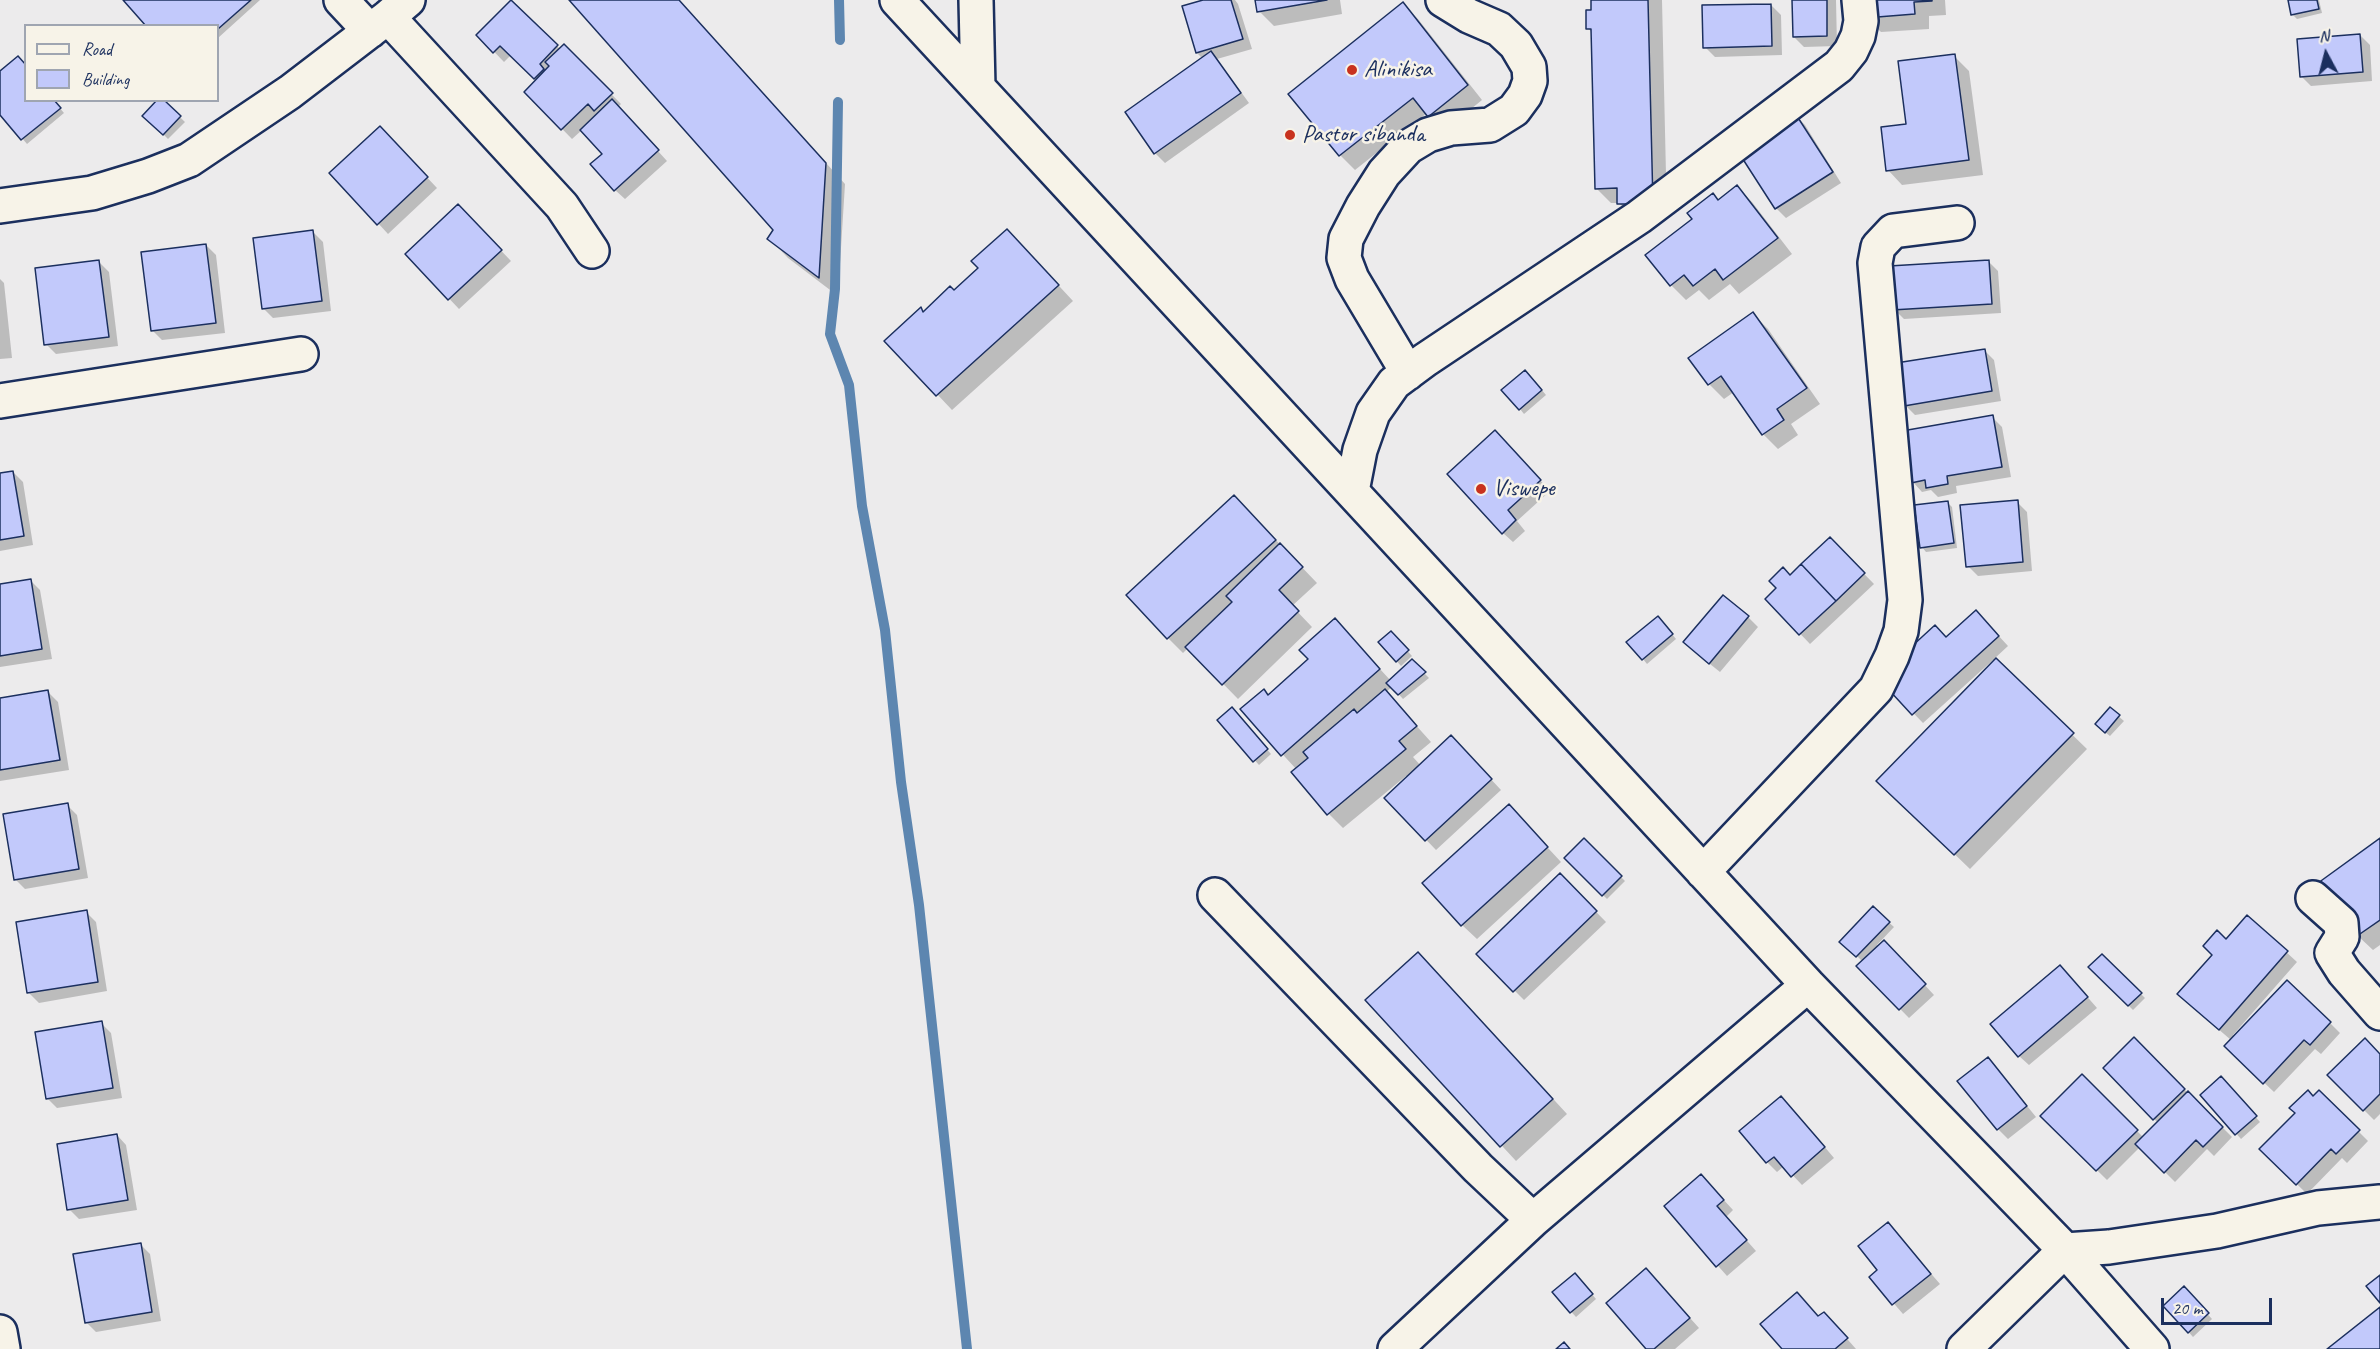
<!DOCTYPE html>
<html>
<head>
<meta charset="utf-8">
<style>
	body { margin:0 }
	#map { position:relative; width:2380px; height:1349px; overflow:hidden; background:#ecebec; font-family:Caveat,sans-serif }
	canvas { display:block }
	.legend { position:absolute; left:24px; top:24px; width:195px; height:78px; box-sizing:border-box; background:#f7f3e8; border:2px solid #9fa5b1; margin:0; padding:8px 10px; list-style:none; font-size:18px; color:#1b2f5e }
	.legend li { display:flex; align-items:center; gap:12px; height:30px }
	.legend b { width:30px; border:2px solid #9fa5b1 }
	.north { position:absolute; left:2296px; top:24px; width:60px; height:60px; -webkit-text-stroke:4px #f7f3e8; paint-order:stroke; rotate:353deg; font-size:16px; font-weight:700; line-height:24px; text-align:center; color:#1b2f5e }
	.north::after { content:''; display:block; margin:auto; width:21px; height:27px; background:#1b2f5e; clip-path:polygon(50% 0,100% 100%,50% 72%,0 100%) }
	.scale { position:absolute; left:2161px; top:1298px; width:111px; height:27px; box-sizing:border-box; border:3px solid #1b2f5e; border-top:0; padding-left:8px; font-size:18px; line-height:21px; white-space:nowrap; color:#1b2f5e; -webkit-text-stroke:4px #f7f3e8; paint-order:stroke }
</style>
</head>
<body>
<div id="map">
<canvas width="2380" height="1349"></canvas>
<ul class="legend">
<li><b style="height:8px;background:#f7f3e8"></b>Road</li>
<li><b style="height:16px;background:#c2c9fb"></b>Building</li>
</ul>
<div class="north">N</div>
<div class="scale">20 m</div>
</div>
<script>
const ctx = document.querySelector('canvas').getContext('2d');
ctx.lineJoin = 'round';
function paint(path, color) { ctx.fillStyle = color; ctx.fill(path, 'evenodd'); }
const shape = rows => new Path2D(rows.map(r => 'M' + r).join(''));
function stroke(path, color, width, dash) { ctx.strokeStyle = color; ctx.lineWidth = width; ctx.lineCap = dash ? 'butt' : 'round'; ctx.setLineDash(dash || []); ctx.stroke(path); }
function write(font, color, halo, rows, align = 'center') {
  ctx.font = font + ' Caveat,sans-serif'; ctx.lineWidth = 5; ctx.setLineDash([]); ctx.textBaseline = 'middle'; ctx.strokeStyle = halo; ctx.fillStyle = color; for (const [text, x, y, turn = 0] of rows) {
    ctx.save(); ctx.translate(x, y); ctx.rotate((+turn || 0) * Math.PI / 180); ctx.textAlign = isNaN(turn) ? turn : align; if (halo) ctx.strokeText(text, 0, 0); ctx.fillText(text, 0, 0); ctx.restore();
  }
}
paint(shape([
	[125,0,260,0,218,38,218,26],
	[571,0,679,0,845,184,838,296,788,258,769,238,774,230],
	[1208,0,1235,0,1238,4,1252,49,1217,59,1249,103,1165,163,1155,153,1203,59,1197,53],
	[1257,0,1340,0,1342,14,1274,26,1259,11],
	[1592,0,1662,0,1667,218,1634,219,1619,203,1611,203,1596,188,1593,34,1588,28,1592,11],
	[1794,0,1836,0,1837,46,1804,47,1794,37],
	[1865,0,1945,0,1946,15,1929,16,1929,29,1881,32,1866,17],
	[2289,0,2319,0,2322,13,2297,19,2292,14],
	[512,1,561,50,564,46,621,104,618,107,667,161,625,199,615,190,604,154,582,130,572,139,526,92,537,80,511,55,504,62,478,35],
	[1403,4,1418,19,1482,100,1444,131,1427,113,1355,170,1340,155,1291,94],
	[1771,5,1781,15,1782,55,1715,57,1705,47],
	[2360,35,2370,45,2372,81,2311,86,2301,76],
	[1954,56,1969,71,1983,175,1902,185,1888,170,1908,125],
	[0,73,26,100,53,100,64,113,27,144,0,112],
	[162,100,185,122,168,139,145,116],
	[1795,115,1805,125,1841,183,1786,218,1776,208],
	[390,138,437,188,388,234,332,173],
	[1737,187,1752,202,1792,254,1739,294,1730,284,1709,300,1699,290,1686,300,1671,285,1719,201],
	[468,216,511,261,459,309,407,254],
	[313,232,323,242,331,311,273,318,263,308],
	[206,245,216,255,225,333,162,340,152,330],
	[1022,246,1073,301,952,410,887,341,921,309,924,313],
	[1988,261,1998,271,2001,313,1904,319,1894,309],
	[99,262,109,272,118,346,56,354,46,344],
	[0,279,4,283,12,358,0,359],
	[1753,314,1768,329,1820,404,1791,424,1798,435,1778,449,1763,434,1734,392,1724,399,1709,384],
	[1984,350,1994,360,2001,401,1915,415,1905,405],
	[1530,376,1546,395,1524,414,1520,409],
	[1992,417,2002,427,2011,477,1956,486,1957,493,1938,497,1931,490,1922,492,1913,482],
	[1505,442,1550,491,1517,521,1525,531,1513,542,1503,533],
	[13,472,23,482,33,545,0,551,0,474],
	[1947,502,1952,507,1957,548,1926,552,1922,547],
	[2017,502,2027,512,2032,571,1978,576,1968,566],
	[1249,512,1317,583,1292,606,1312,627,1238,699,1188,648,1183,653,1168,638],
	[1830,539,1874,584,1810,644,1767,599],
	[30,580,40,590,52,659,0,667,0,585],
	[1748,617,1758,627,1720,672,1695,652],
	[1335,620,1391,681,1412,661,1429,678,1403,699,1392,687,1386,692,1431,742,1413,757,1421,766,1461,747,1501,790,1436,850,1386,798,1408,778,1406,776,1343,828,1329,814,1297,770,1242,710,1269,696,1310,660],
	[1662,622,1676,639,1647,664,1643,659],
	[1986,622,2008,646,1994,659,2087,749,1970,869,1893,795,1994,662,1993,660,1923,723,1891,690,1947,639],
	[1391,633,1412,656,1401,666,1380,642],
	[48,692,58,702,69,770,0,781,0,700],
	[2110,709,2124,721,2110,736,2101,729],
	[1236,714,1271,754,1259,765,1219,721],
	[67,805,77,815,88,878,25,889,15,879],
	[1523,821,1561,862,1477,939,1462,925],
	[2380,840,2380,945,2373,950,2358,936],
	[1584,841,1625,881,1607,899,1566,858],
	[1560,875,1606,922,1524,1000,1478,954],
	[1873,908,1894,927,1877,945,1894,952,1934,995,1909,1018,1858,966,1863,962,1842,941],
	[86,912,96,922,107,991,39,1003,29,993,17,923],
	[2248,917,2297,962,2233,1035,2235,1037,2330,1023,2340,1033,2321,1054,2315,1049,2274,1092,2236,1056,2231,1040,2189,1004],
	[2102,956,2145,998,2133,1010,2090,967],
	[1433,968,1567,1114,1516,1161,1367,1000],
	[2070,977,2097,1008,2029,1065,2019,1056],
	[101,1023,111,1033,122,1098,57,1108,47,1098],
	[2134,1039,2232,1137,2214,1156,2207,1149,2175,1182,2140,1147,2107,1180,2042,1116,2082,1076,2143,1137,2158,1123,2105,1068],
	[2380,1056,2380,1114,2374,1120,2329,1075],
	[1997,1069,2036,1117,2008,1139,1998,1129],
	[2221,1078,2260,1122,2241,1139,2202,1095],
	[2319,1092,2368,1141,2347,1163,2342,1158,2307,1194,2261,1149],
	[1791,1107,1834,1158,1802,1185,1784,1166,1777,1172,1767,1162],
	[117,1135,126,1145,137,1210,79,1219,69,1209],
	[1711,1186,1733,1210,1726,1217,1756,1251,1727,1276,1666,1207],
	[1888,1224,1940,1284,1903,1314,1871,1277,1879,1270],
	[140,1244,150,1254,161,1321,96,1332,86,1322],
	[1579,1279,1596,1299,1576,1317,1554,1293],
	[1656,1280,1699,1328,1675,1349,1648,1349],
	[2184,1288,2212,1319,2193,1337,2165,1306],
	[1819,1318,1834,1324,1856,1349,1784,1349]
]), '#0003');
stroke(shape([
	[839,0,840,40],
	[838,102,835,289,830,334,849,385,862,506,885,630,901,782,919,905,967,1349]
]), '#5d86b0', 10);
const building = shape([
	[123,0,251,0,218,29,218,26,146,26,123,0],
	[511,0,558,45,540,64,544,69,534,79,500,46,493,53,476,35,511,0],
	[569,0,679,0,826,163,819,278,767,239,773,230,569,0],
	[1203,0,1231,0,1243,39,1196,53,1182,6,1203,0],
	[1255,0,1327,0,1257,12,1255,0],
	[1591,0,1648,0,1653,204,1617,204,1617,188,1595,189,1591,29,1586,29,1586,10,1591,10,1591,0],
	[1792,0,1827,0,1827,36,1793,37,1792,0],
	[1864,0,1932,0,1932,1,1914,2,1915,14,1865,18,1864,0],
	[2288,0,2317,0,2319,9,2291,15,2288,0],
	[1403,2,1468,85,1428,117,1413,98,1339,156,1288,94,1403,2],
	[1771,4,1772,46,1703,48,1702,5,1771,4],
	[2360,34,2363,72,2300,77,2297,39,2360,34],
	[564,44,613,93,594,111,588,104,561,130,524,92,549,66,545,62,564,44],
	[1211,51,1241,93,1154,154,1125,112,1211,51],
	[1955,54,1969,160,1886,171,1881,127,1906,124,1898,61,1955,54],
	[18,56,26,65,26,100,54,100,61,108,21,140,0,115,0,71,18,56],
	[612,99,659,150,614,191,590,164,602,154,580,130,612,99],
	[157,100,164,100,181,116,163,135,142,116,157,100],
	[1795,113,1833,172,1775,209,1737,150,1795,113],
	[380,126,428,177,377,225,329,173,380,126],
	[1737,185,1778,238,1723,280,1715,269,1693,286,1684,275,1670,286,1645,255,1692,219,1687,213,1713,193,1718,200,1737,185],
	[458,204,502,250,448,300,405,254,458,204],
	[1007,229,1059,285,936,396,884,341,921,307,923,312,950,286,954,290,978,268,971,261,1007,229],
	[313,230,322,301,262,309,253,238,313,230],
	[206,244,216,323,151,331,141,252,206,244],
	[99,260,109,337,44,345,35,268,99,260],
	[1989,260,1992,304,1892,310,1889,266,1989,260],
	[1753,312,1807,388,1777,409,1784,420,1762,435,1721,376,1708,385,1688,358,1753,312],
	[1985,349,1992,391,1904,406,1896,363,1985,349],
	[1525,370,1542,390,1519,410,1501,390,1525,370],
	[1993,415,2002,467,1947,476,1948,484,1926,488,1925,480,1911,483,1902,431,1993,415],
	[1495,430,1541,480,1508,510,1516,520,1502,534,1447,474,1495,430],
	[13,471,24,536,0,540,0,473,13,471],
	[1234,495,1276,540,1167,639,1126,595,1234,495],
	[2018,500,2023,562,1966,567,1960,505,2018,500],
	[1948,501,1954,543,1920,548,1914,505,1948,501],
	[1830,537,1865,573,1836,601,1801,564,1830,537],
	[1280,543,1303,567,1279,590,1299,611,1222,685,1185,647,1232,602,1226,596,1280,543],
	[1801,564,1836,601,1799,635,1765,599,1776,588,1769,581,1783,567,1790,575,1801,564],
	[31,579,42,649,0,656,0,584,31,579],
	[1723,595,1749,616,1709,664,1683,642,1723,595],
	[1976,610,1999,636,1912,715,1889,690,1887,669,1935,625,1946,637,1976,610],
	[1658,616,1673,634,1642,660,1626,642,1658,616],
	[1335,618,1380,669,1281,756,1240,709,1264,689,1268,695,1308,659,1299,650,1335,618],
	[1391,631,1409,650,1396,662,1378,642,1391,631],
	[1996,658,2074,733,1954,855,1876,781,1996,658],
	[1412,659,1426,672,1398,695,1386,683,1412,659],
	[1385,689,1417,726,1399,741,1406,749,1327,815,1291,772,1308,758,1303,752,1354,709,1357,713,1385,689],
	[48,690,60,760,0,770,0,698,48,690],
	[1232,707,1268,749,1253,762,1217,720,1232,707],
	[2110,707,2120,715,2105,733,2095,724,2110,707],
	[1451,735,1492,779,1425,841,1384,798,1451,735],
	[68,803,79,869,14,880,3,814,68,803],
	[1509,804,1548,847,1461,926,1422,883,1509,804],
	[1584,838,1622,876,1602,896,1564,858,1584,838],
	[2380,838,2380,920,2357,936,2318,883,2380,838],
	[1560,873,1597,911,1513,992,1476,954,1560,873],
	[1873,906,1890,922,1856,957,1839,942,1873,906],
	[87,910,98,982,27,993,16,922,87,910],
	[2247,915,2288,951,2219,1030,2177,994,2212,955,2203,946,2217,930,2226,939,2247,915],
	[1884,940,1926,984,1899,1010,1856,966,1884,940],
	[1418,952,1553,1099,1500,1147,1365,1000,1418,952],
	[2102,954,2142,993,2128,1006,2088,967,2102,954],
	[2060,965,2088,997,2018,1057,1990,1024,2060,965],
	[2287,980,2331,1022,2310,1045,2304,1040,2263,1084,2224,1046,2287,980],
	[102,1021,113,1088,46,1099,35,1032,102,1021],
	[2134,1037,2185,1089,2153,1120,2103,1068,2134,1037],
	[2365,1038,2380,1054,2380,1094,2363,1111,2327,1075,2365,1038],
	[1988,1057,2027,1106,1997,1130,1957,1081,1988,1057],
	[2082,1074,2138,1130,2096,1171,2040,1116,2082,1074],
	[2221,1076,2257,1116,2235,1135,2200,1095,2221,1076],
	[2308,1090,2313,1096,2319,1090,2360,1130,2336,1154,2331,1149,2296,1185,2259,1149,2295,1113,2289,1108,2308,1090],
	[2188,1091,2223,1127,2203,1147,2196,1140,2164,1173,2135,1144,2188,1091],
	[1781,1096,1825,1147,1791,1177,1774,1157,1766,1163,1739,1131,1781,1096],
	[117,1134,128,1200,67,1210,57,1144,117,1134],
	[1701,1174,1724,1200,1717,1206,1747,1240,1716,1267,1664,1206,1701,1174],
	[1888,1222,1931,1274,1892,1305,1869,1277,1877,1270,1858,1246,1888,1222],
	[141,1243,152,1312,85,1323,73,1254,141,1243],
	[1646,1268,1690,1318,1654,1349,1646,1349,1606,1303,1646,1268],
	[1575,1273,1593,1294,1570,1313,1552,1292,1575,1273],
	[2380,1275,2380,1303,2366,1286,2380,1275],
	[2184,1286,2209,1313,2188,1333,2163,1306,2184,1286],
	[1797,1292,1818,1316,1824,1312,1848,1338,1835,1349,1782,1349,1760,1324,1797,1292],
	[2380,1307,2380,1349,2327,1349,2380,1307],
	[1564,1342,1570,1349,1556,1349,1564,1342]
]);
paint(building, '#c2c9fb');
stroke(building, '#1b2f5e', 1.5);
const minor = shape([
	[341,0,370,31],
	[897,0,1808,985,2065,1250,2152,1349],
	[976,0,978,87],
	[388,17,562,206,592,251],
	[0,206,92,193,148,176,189,160,290,92,388,17,408,0],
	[1408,373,1352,279,1344,258,1346,239,1363,206,1384,173,1408,147,1428,135,1451,128,1490,125,1514,110,1525,95,1530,81,1529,67,1516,45,1499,29,1469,16,1443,0],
	[0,401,301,354],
	[1352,491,1360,450,1373,413,1394,383,1425,360,1639,217,1839,66,1851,51,1858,36,1861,21,1859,0],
	[1703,872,1876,689,1892,656,1901,631,1905,600,1875,263,1878,247,1893,231,1957,223],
	[1215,895,1478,1168,1533,1220],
	[2313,898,2341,923,2342,937,2332,953,2344,972,2380,1013],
	[0,1332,3,1349],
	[1395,1349,1533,1220,1808,985],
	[1964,1349,2065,1250,2109,1247,2217,1231,2318,1208,2380,1202]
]);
stroke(minor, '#1b2f5e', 38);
stroke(minor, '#f7f3e8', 33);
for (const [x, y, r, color] of [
	[1352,70,6,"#c8321e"],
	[1290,135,6,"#c8321e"],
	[1481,489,6,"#c8321e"]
]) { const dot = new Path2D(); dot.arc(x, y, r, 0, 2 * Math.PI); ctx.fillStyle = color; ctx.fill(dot); stroke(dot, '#f7f3e8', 2); }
write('24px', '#1b2f5e', '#f7f3e8', [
	["Alinikisa",1364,70],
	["Pastor sibanda",1302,135],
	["Viswepe",1493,489]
], 'left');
</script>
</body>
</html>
